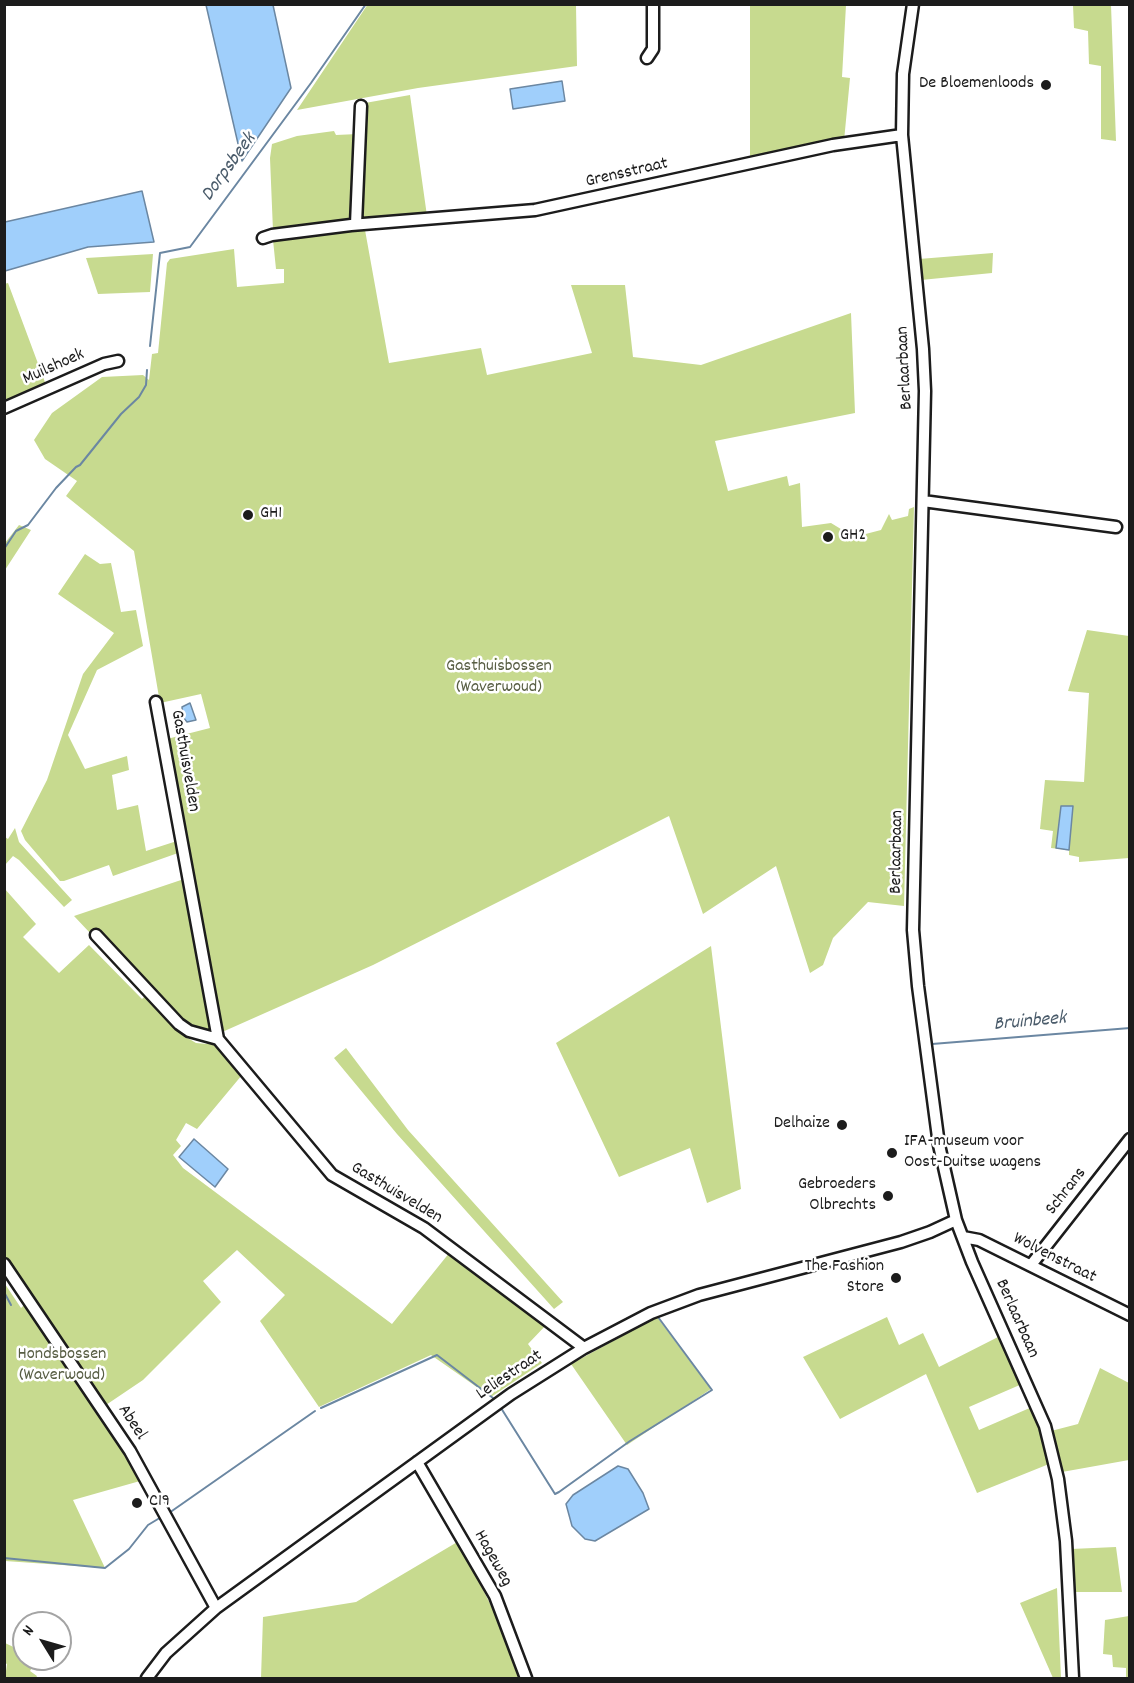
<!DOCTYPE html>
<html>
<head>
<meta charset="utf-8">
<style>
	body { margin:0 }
	#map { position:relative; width:1134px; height:1683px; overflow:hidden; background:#fff; font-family:Dekko,sans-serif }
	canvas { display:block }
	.frame { position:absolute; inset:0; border:6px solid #1c1c1c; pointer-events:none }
	.north { position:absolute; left:12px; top:1611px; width:60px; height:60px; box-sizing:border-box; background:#fff; border:2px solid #a4a4a4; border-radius:50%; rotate:307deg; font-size:16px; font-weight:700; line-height:24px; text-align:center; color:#1c1c1c }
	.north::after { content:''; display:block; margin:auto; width:21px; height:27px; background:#1c1c1c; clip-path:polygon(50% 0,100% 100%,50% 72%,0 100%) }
</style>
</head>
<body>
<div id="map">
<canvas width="1134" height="1683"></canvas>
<div class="frame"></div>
<div class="north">N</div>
</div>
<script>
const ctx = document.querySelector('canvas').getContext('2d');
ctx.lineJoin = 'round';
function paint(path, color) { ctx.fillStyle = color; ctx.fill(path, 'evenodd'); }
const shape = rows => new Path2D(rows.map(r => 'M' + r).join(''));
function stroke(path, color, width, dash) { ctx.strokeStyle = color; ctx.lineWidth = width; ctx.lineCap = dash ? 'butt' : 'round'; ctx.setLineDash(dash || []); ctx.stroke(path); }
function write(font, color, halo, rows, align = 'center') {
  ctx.font = font + ' Dekko,sans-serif'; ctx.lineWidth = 5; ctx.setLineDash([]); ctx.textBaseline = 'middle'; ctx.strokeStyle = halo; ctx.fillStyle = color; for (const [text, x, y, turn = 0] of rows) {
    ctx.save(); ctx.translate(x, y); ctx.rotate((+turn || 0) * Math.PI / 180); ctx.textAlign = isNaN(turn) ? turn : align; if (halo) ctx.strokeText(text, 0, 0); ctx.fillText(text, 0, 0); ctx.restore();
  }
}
paint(shape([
	[368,4,576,5,577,66,418,88,297,110],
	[750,5,846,5,842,77,850,78,844,141,750,162],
	[1073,5,1111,5,1116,141,1101,139,1101,66,1089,64,1088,31,1074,28],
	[410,95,427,216,359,219,365,103],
	[334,131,336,135,358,134,353,221,273,231,270,158,272,144,297,136],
	[365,230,389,363,481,348,487,375,592,353,571,285,625,285,633,357,701,365,851,313,855,413,715,441,728,491,787,476,789,486,800,483,802,527,831,523,854,537,881,530,889,514,892,520,908,516,909,509,914,507,904,906,868,902,833,938,823,965,810,973,776,866,703,914,669,816,373,965,220,1033,167,739,210,728,201,694,160,703,134,551,66,496,77,481,45,459,34,440,52,413,102,377,143,375,149,380,152,354,158,353,167,263,170,259,234,249,237,287,284,283,284,269,276,269,273,240],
	[993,253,992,273,921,280,919,259],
	[153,254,150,292,98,294,86,258],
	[8,283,46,385,5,402,4,284],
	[19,525,31,530,5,570,5,543],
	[85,554,100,564,111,563,121,612,136,610,143,646,97,670,68,735,85,769,127,756,129,770,112,775,117,810,138,805,146,851,180,840,178,853,113,876,109,865,64,881,60,881,25,840,21,831,47,780,83,674,114,633,58,594],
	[1087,630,1129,636,1129,858,1079,862,1079,857,1069,855,1069,850,1051,848,1053,831,1040,829,1045,780,1084,782,1089,693,1068,691],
	[15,828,19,842,72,900,64,907,19,860,13,856,5,865,5,837,8,839],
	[184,879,213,1035,194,1035,139,985,74,916],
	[4,888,36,924,23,937,59,973,89,945,142,999,145,996,186,1037,196,1043,207,1044,215,1043,242,1075,197,1129,186,1123,176,1140,181,1146,173,1155,183,1168,392,1324,450,1252,548,1323,528,1344,542,1363,491,1397,431,1355,319,1407,260,1321,285,1295,237,1250,203,1281,221,1302,143,1380,100,1409,140,1481,73,1500,105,1568,5,1561,5,1284,21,1308,31,1298,5,1259],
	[711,946,741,1189,707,1203,690,1148,619,1177,556,1043],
	[346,1048,408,1130,563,1302,554,1309,397,1134,334,1058],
	[657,1317,711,1389,627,1445,571,1364],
	[887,1317,899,1345,923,1333,939,1367,998,1337,1022,1384,969,1407,979,1430,1032,1407,1049,1464,977,1493,926,1374,840,1419,803,1357],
	[1100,1368,1129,1383,1129,1460,1062,1472,1051,1431,1078,1424],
	[459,1541,496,1616,522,1678,261,1678,263,1617,356,1602],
	[1116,1547,1122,1592,1072,1592,1071,1549],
	[1057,1588,1061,1678,1053,1678,1020,1603],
	[1129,1616,1129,1678,1126,1678,1126,1668,1113,1667,1112,1655,1103,1654,1105,1620],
	[5,1643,24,1652,24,1659,37,1659,30,1671,37,1676,36,1678,5,1678,7,1664,5,1663]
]), '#c7da8f');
const water = shape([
	[206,5,273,5,291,88,242,161,206,5],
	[562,81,565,101,513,109,510,89,562,81],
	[142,191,154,242,88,247,5,271,5,222,142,191],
	[190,703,196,720,187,722,183,717,182,707,190,703],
	[1061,806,1073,806,1069,850,1056,848,1061,806],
	[194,1139,228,1169,215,1187,179,1157,194,1139],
	[618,1466,628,1469,643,1493,649,1509,595,1541,585,1539,572,1526,566,1504,573,1495,618,1466]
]);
paint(water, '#a0cffb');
stroke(water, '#6b87a2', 1.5);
stroke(shape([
	[150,346,160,253,190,247,311,83,366,4],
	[4,549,16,531,28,525,56,488,76,467,80,465,121,414,139,397,146,385,147,370],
	[932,1044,1130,1028],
	[4,1292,11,1305],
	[321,1408,437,1355,493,1398],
	[501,1408,555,1494,559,1492,630,1441,712,1390,658,1317],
	[169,1513,315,1411],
	[4,1558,105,1568,129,1549,148,1525,163,1516]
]), '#6b87a2', 2);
const minor = shape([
	[913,4,903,74,902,135,923,349,925,391,913,930,918,986,939,1145,956,1220,972,1262,1045,1426,1058,1479,1066,1541,1073,1678],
	[647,58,653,49,653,4],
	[356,224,361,106],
	[263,238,272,235,351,225,535,210,833,145,902,135],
	[4,408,104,364,118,361],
	[923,501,1116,527],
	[156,702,218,1039,332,1175,424,1228,584,1348],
	[96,935,179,1024,189,1031,218,1039],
	[963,1237,979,1240,1130,1315],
	[4,1264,130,1451,216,1608],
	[1031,1265,1130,1139],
	[417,1462,495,1596,526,1678],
	[147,1678,166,1653,216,1608,511,1394,584,1348,651,1313,699,1295,901,1242,930,1232,956,1220]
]);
stroke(minor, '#1c1c1c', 15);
stroke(minor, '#fff', 10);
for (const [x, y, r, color] of [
	[1046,85,6,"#1c1c1c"],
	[248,515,6,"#1c1c1c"],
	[828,537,6,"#1c1c1c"],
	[842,1125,6,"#1c1c1c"],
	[892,1153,6,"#1c1c1c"],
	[888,1196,6,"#1c1c1c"],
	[896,1278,6,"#1c1c1c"],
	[137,1503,6,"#1c1c1c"]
]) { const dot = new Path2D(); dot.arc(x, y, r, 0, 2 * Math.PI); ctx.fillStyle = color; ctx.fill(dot); stroke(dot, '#fff', 2); }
write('18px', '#1c1c1c', '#fff', [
	["De Bloemenloods",1034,85],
	["GH1",260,515,"left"],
	["GH2",840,537,"left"],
	["Delhaize",830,1125],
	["IFA-museum voor",904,1143,"left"],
	["Oost-Duitse wagens",904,1164,"left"],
	["Gebroeders",876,1186],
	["Olbrechts",876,1207],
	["The Fashion",884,1268],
	["Store",884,1289],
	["C19",149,1503,"left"]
], 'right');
write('18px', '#1c1c1c', '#fff', [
	["Grensstraat",627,174,-13],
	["Muilshoek",54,368,-24],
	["Berlaarbaan",906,368,-93],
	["Gasthuisvelden",184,761,80],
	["Berlaarbaan",898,852,-89],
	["Schrans",1067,1192,-52],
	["Gasthuisvelden",396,1194,31],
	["Wolvenstraat",1054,1259,27],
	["Berlaarbaan",1016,1319,66],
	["Leliestraat",510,1376,-34],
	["Abeel",131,1423,57],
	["Hageweg",492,1559,61]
]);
write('18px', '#585e44', '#fff', [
	["Gasthuisbossen",499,668],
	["(Waverwoud)",499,689],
	["Hondsbossen",62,1356],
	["(Waverwoud)",62,1377]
]);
write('italic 20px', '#4a5b6a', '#fff', [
	["Dorpsbeek",230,168,-54],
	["Bruinbeek",1030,1023,-5]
]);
</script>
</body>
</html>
